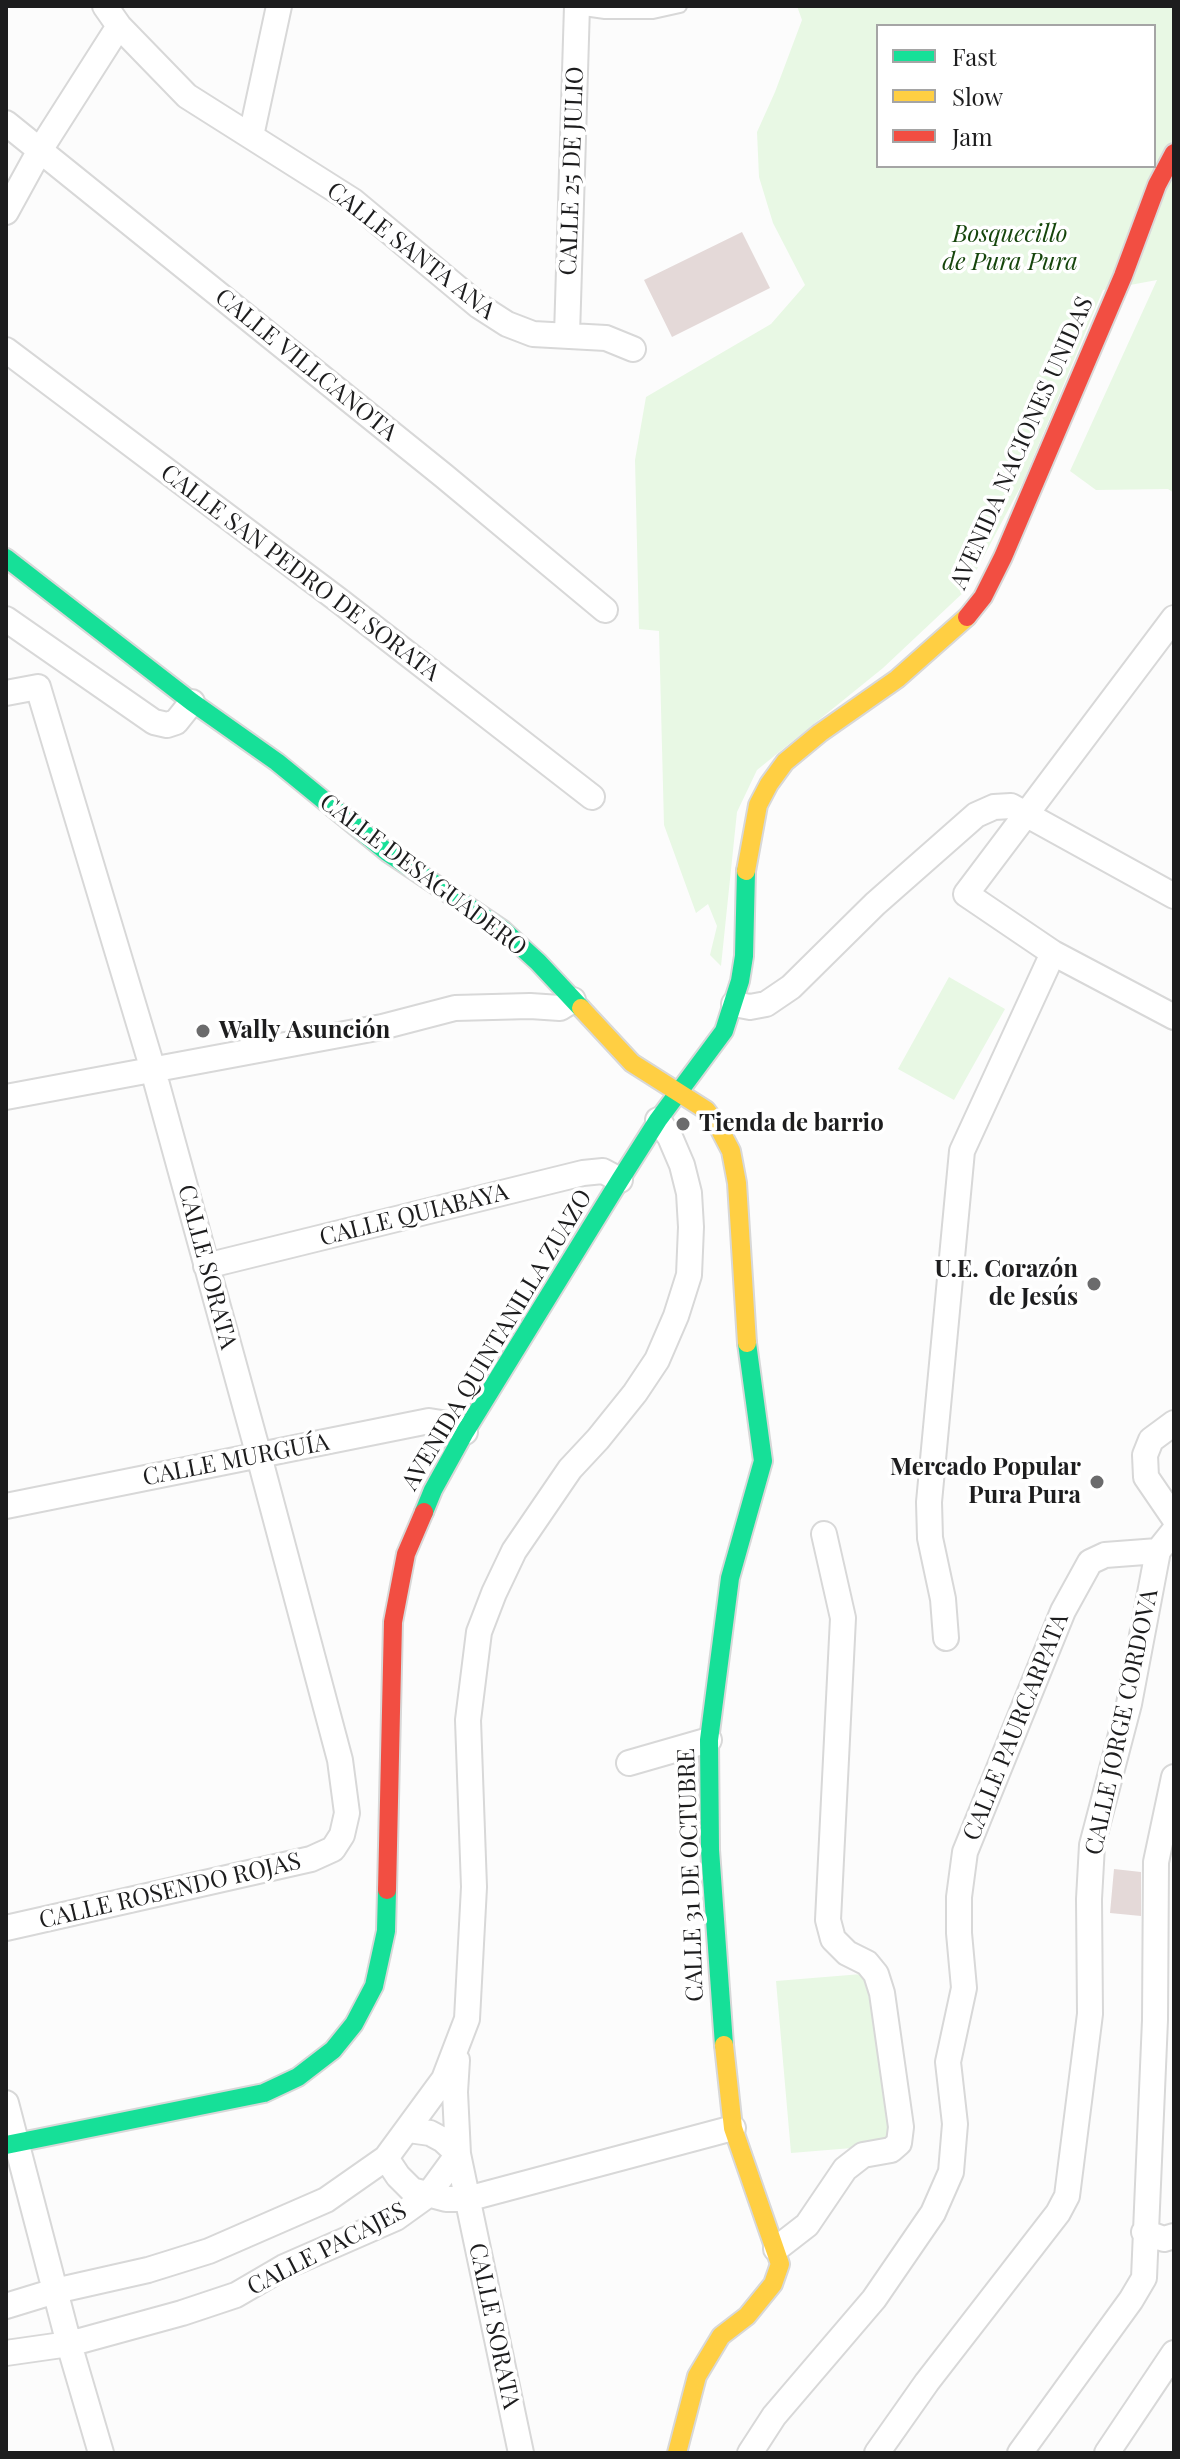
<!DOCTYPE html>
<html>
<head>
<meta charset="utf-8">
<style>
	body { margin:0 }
	#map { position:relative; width:1180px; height:2459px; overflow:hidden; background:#fcfcfc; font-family:"Playfair Display",serif }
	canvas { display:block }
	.frame { position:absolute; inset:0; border:8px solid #1d1d1e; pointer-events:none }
	.legend { position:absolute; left:876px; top:24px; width:280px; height:144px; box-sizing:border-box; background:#fff; border:2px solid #a5a5a5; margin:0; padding:10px 14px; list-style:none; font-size:24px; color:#1d1d1e }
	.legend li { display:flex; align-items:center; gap:16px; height:40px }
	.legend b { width:40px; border:2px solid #a5a5a5 }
</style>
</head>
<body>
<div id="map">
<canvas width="1180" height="2459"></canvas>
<div class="frame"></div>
<ul class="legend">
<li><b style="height:10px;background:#16e098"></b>Fast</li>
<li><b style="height:10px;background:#ffcf43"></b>Slow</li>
<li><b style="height:10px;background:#f24e42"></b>Jam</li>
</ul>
</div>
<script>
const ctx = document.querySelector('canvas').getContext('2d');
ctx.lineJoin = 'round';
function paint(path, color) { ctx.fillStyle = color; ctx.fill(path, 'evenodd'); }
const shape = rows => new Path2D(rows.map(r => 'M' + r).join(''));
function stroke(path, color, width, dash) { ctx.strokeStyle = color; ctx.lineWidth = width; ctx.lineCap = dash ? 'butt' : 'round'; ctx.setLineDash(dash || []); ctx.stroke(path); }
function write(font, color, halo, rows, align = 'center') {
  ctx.font = font + ' "Playfair Display",serif'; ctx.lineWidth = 7; ctx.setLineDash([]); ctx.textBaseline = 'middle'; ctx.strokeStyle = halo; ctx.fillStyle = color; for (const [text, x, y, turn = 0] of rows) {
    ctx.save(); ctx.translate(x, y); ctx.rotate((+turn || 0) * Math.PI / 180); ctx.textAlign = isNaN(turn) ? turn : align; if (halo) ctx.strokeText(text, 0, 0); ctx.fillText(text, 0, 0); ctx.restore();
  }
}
paint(shape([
	[797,6,1174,6,1174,493,1168,489,1096,490,1070,471,1157,280,1103,290,1023,482,966,590,883,668,757,770,737,812,721,966,710,955,717,926,708,904,696,913,664,825,659,631,639,629,635,460,646,397,771,324,805,285,773,223,759,177,757,132,775,92,802,20],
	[878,26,1154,26,1154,166,878,166],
	[949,977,1005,1009,954,1100,898,1069],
	[874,1973,889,2145,791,2153,776,1981]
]), '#e8f8e4');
paint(shape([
	[742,232,770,288,672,337,644,280],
	[1114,1869,1141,1872,1141,1916,1110,1913]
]), '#e4d9d8');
const lane = shape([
	[577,8,605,12,653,12,680,6]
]);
const street = shape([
	[105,6,119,26,187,96,353,201,479,306,507,324,533,334,606,338,633,349],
	[6,123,444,476,605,610],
	[251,136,279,6],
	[6,212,40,150,119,26],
	[567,335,577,6],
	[6,350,341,602,592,797],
	[1174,618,966,894,1053,953,1174,1017],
	[6,619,154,722,167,725,176,722,192,702],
	[6,693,38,687,153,1070,259,1456,340,1760,347,1813,342,1835,333,1849,311,1859,6,1928],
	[734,1004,750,1007,766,1004,791,987,875,904,976,815,994,807,1011,806,1174,896],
	[6,1097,382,1027,455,1008,530,1006,560,1008,573,1000],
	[206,1266,583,1173,603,1171,620,1180],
	[1174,1423,1151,1440,1145,1455,1146,1477,1174,1518],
	[6,1506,429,1421,448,1424,465,1432],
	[946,1638,943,1599,930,1538,929,1502,962,1151,1053,953],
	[629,1763,709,1740],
	[457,2060,455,2092,458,2154,521,2453],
	[6,2103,69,2344,101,2453],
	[409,2130,430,2133,443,2140,458,2154],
	[386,2158,398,2176,412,2190,446,2199,467,2199,733,2128],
	[1144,2232,1164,2239,1174,2236],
	[776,2249,807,2225,845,2169,863,2155,891,2150,899,2143,901,2127,882,1993,876,1974,867,1963,847,1953,833,1939,828,1920,843,1618,824,1534],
	[6,2306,55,2291,148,2270,209,2251,326,2200,386,2158,444,2079,467,2019,474,1887,468,1720,479,1632,494,1593,514,1551,570,1469,598,1439,635,1393,657,1360,676,1316,689,1275,691,1227,689,1193,682,1165,670,1137,658,1120],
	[6,2353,69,2344,182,2313,236,2295,284,2267,396,2218,428,2195,458,2154],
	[750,2453,774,2416,874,2299,933,2213,951,2172,955,2124,948,2062,964,1988,959,1933,959,1897,965,1852,1063,1611,1090,1562,1105,1555,1158,1551,1174,1531],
	[877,2453,927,2382,1058,2213,1067,2196,1090,2014,1089,1899,1092,1845,1129,1704,1158,1551],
	[1020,2453,1131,2300,1144,2278,1155,2020,1156,1862,1174,1777],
	[1107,2453,1174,2353]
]);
const fast = shape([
	[6,558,192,702,277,762,387,852,503,930,538,962,581,1008],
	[424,1512,433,1490,465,1432,620,1180,658,1120,724,1031,740,981,744,956,746,871],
	[724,2045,710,1850,709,1740,730,1578,763,1461,747,1343],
	[6,2145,264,2093,298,2077,333,2050,354,2024,374,1986,386,1931,387,1890]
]);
const slow = shape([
	[746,871,758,805,769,784,785,762,820,733,897,679,967,617],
	[581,1008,632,1063,706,1110,718,1126,731,1151,737,1183,747,1343],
	[677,2453,697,2376,721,2336,747,2316,773,2284,780,2264,733,2128,724,2045]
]);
const jam = shape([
	[967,617,983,597,1003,557,1123,276,1157,185,1174,153],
	[387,1890,393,1622,406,1554,424,1512]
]);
stroke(lane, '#d8d8d8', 16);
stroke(street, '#d8d8d8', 28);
stroke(fast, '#d8d8d8', 22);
stroke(slow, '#d8d8d8', 22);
stroke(jam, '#d8d8d8', 22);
stroke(lane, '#fff', 12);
stroke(street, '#fff', 24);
stroke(fast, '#16e098', 18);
stroke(slow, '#ffcf43', 18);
stroke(jam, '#f24e42', 18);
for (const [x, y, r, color] of [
	[203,1031,8,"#6b6b6c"],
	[683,1124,8,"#6b6b6c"],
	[1094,1284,8,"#6b6b6c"],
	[1097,1482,8,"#6b6b6c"]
]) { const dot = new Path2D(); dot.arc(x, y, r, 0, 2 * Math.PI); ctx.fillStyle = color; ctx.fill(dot); stroke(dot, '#fff', 3); }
write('24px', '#1d1d1e', '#fff', [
	["CALLE 25 DE JULIO",572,171,-88],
	["CALLE SANTA ANA",411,251,38],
	["CALLE VILLCANOTA",306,365,39],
	["AVENIDA NACIONES UNIDAS",1022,443,-66],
	["CALLE SAN PEDRO DE SORATA",300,573,37],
	["CALLE DESAGUADERO",423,875,37],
	["CALLE QUIABAYA",414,1215,-14],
	["CALLE SORATA",207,1267,75],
	["AVENIDA QUINTANILLA ZUAZO",497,1340,-59],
	["CALLE MURGUÍA",236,1460,-11],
	["CALLE JORGE CORDOVA",1122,1722,-78],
	["CALLE PAURCARPATA",1016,1727,-68],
	["CALLE 31 DE OCTUBRE",691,1875,-92],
	["CALLE ROSENDO ROJAS",170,1891,-13],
	["CALLE PACAJES",327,2249,-27],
	["CALLE SORATA",494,2326,78]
]);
write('italic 24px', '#16450c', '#fff', [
	["Bosquecillo",1010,235],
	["de Pura Pura",1010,263]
]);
write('bold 24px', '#1d1d1e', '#fff', [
	["Wally Asunción",219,1031],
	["Tienda de barrio",699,1124],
	["U.E. Corazón",1078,1270,"right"],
	["de Jesús",1078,1298,"right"],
	["Mercado Popular",1081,1468,"right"],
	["Pura Pura",1081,1496,"right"]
], 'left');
</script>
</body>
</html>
